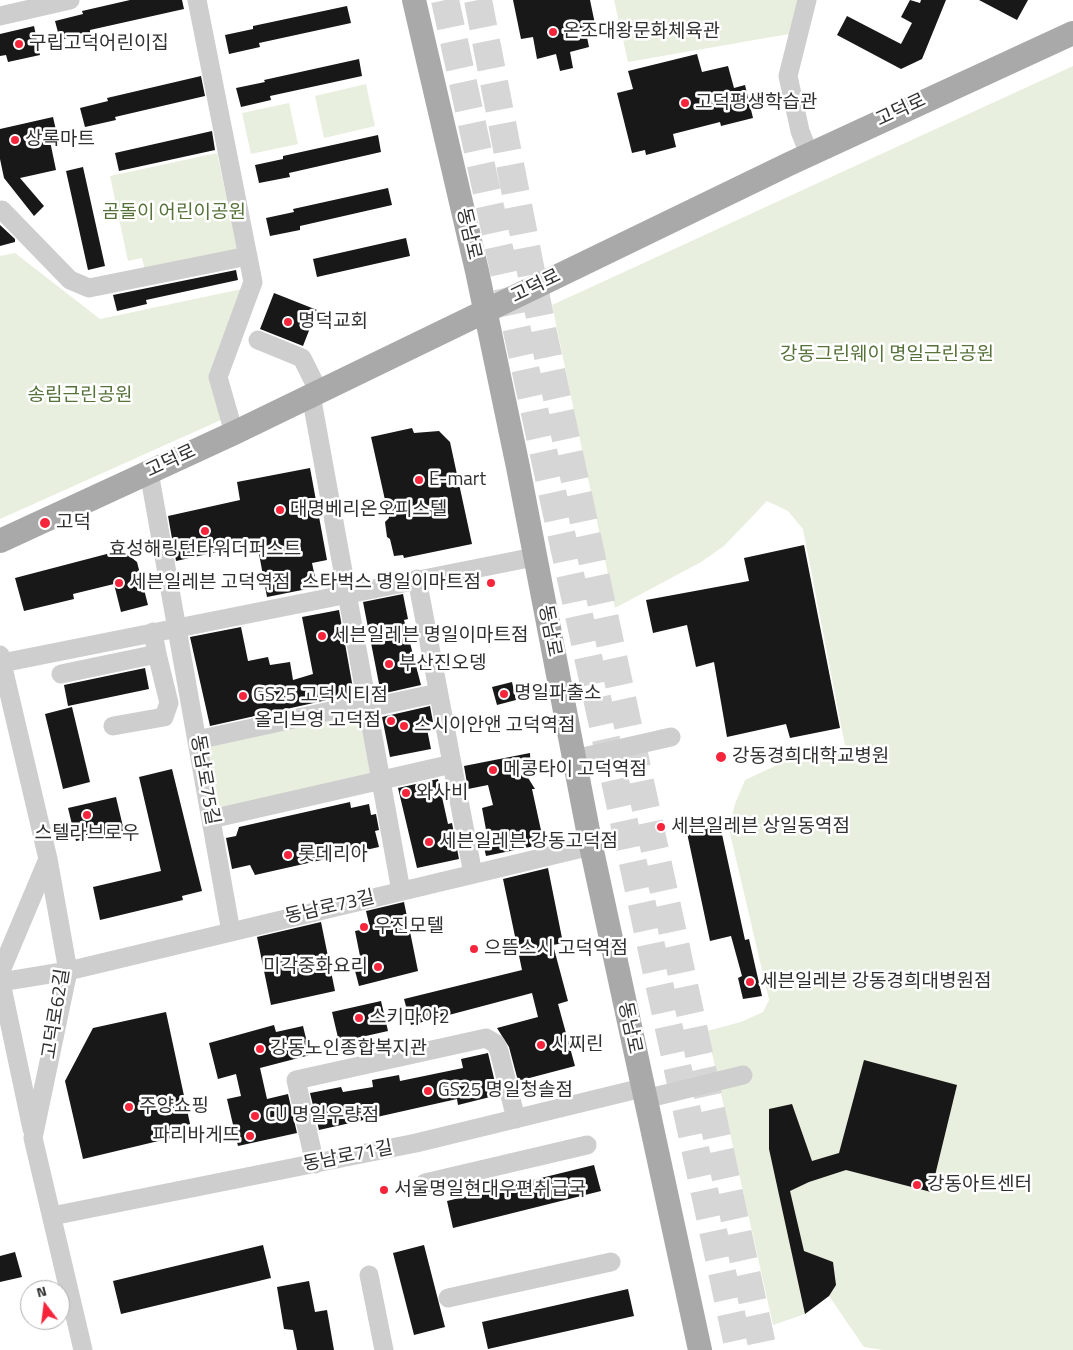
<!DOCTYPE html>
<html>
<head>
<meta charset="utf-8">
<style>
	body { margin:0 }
	#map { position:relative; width:1073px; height:1350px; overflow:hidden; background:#fff; font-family:"Titillium Web",sans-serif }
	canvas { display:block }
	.north { position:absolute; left:20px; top:1280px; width:50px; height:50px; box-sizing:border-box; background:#fff; border:1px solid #adadad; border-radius:50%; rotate:345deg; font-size:14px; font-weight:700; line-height:20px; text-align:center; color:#313131 }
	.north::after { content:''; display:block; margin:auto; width:18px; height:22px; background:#f6253c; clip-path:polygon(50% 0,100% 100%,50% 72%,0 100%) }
</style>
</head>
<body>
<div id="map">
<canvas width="1073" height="1350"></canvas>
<div class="north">N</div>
</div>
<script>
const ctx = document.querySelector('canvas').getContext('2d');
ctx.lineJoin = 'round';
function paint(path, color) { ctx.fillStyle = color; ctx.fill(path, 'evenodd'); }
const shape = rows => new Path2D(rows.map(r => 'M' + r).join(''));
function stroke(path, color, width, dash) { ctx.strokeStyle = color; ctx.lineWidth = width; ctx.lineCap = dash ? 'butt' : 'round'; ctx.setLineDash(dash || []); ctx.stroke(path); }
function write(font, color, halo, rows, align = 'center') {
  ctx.font = font + ' "Titillium Web","Noto Sans KR",sans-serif'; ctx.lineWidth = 5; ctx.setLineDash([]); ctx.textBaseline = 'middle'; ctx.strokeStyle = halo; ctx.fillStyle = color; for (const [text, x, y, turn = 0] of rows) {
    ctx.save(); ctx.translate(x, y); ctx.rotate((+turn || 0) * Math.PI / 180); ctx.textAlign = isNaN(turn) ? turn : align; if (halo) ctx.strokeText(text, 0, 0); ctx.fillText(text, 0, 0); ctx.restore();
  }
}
paint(shape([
	[614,0,803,0,789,34,628,62],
	[1073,66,1073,1350,884,1350,864,1347,829,1296,805,1314,773,1325,707,1031,741,1022,763,1012,769,1000,729,829,735,804,745,780,816,747,845,746,803,529,788,511,767,501,724,546,701,562,615,608,552,305],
	[366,84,375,126,324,138,315,96],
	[289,103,298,144,251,154,242,113],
	[217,153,238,251,145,271,142,258,128,261,110,176],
	[15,253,100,319,242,289,209,374,221,420,0,519,0,256],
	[363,708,375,776,215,812,202,744]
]), '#e8efde');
paint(shape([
	[130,0,182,0,184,9,90,30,90,33,60,40,55,21,83,14,82,11],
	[513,0,590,0,595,24,585,27,589,47,570,52,573,68,560,71,556,54,537,59,533,37,521,39],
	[910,0,920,3,921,0,946,0,922,59,901,69,837,35,847,16,901,44,912,23,901,17],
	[979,0,1028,0,1017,20],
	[347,6,351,23,259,43,260,47,229,54,225,35,253,29,253,26],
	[34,26,40,55,8,62,6,55,0,56,0,34],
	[697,54,702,72,728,66,734,88,745,85,753,118,721,126,720,122,673,134,676,147,646,155,645,150,632,153,617,93,633,89,628,71],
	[359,59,362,76,270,96,271,100,241,107,236,88,265,82,264,80],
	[201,76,205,96,115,117,116,120,85,127,80,108,108,101,107,98],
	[53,117,58,139,50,141,56,170,20,178,44,206,34,216,4,178,0,159,0,129],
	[212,131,215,150,119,171,115,153],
	[378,135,381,152,289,173,290,177,259,183,255,165,283,159,283,156],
	[83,167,105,266,88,270,66,171],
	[388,188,392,205,300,226,300,230,270,236,266,218,294,212,293,209],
	[0,225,15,239,15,242,0,246],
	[406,238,410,256,317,277,313,259],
	[236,270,238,280,146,300,147,304,117,311,113,295],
	[274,293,317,310,303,346,260,329],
	[412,428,414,433,439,431,450,442,472,544,404,558,403,555,394,556,390,539,387,537,385,522,389,518,371,437],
	[310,468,327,560,312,563,317,587,267,597,257,543,176,561,168,516,240,500,237,482],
	[804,545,840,728,790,738,786,724,727,737,714,662,696,667,687,625,653,633,646,600,749,581,744,558],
	[122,550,137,562,148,605,121,612,114,584,73,594,74,599,24,611,15,578],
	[403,594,408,619,404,620,421,685,381,694,363,602],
	[339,610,354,694,210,726,190,637,241,627,248,661,268,657,270,665,290,662,293,680,313,674,302,617],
	[145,668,149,689,68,706,64,685],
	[512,682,516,700,497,705,492,687],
	[430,706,433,722,426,724,431,749,390,757,382,717],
	[72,707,90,782,63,789,45,714],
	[530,753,531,772,525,773,535,789,532,789,544,844,486,856,484,847,480,848,477,837,487,835,482,808,493,805,488,785,468,789,464,766],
	[172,769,202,891,182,896,183,900,100,920,93,887,161,871,139,777],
	[438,779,448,824,452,823,459,859,417,868,398,788],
	[116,797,124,831,76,841,68,808],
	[350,802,351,808,369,804,371,815,376,814,379,830,375,831,379,847,255,875,250,865,232,869,226,838,236,836,239,827],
	[720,825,745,940,749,939,762,996,743,999,738,978,742,976,731,936,710,941,687,833],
	[548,868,563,943,553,945,568,1001,558,1004,575,1066,518,1081,509,1047,497,1028,538,1017,532,993,411,1025,404,999,522,970,503,879],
	[404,902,418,971,359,986,353,963,361,961,355,931,370,928,366,911],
	[321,922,335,991,271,1005,257,937],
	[381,1001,388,1031,339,1042,332,1012],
	[166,1012,192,1133,83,1159,65,1081,93,1028],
	[274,1025,276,1032,303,1026,310,1055,260,1068,267,1099,288,1094,297,1133,238,1146,227,1099,241,1096,236,1074,218,1079,209,1043],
	[488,1053,498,1095,458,1105,457,1099,319,1130,310,1093,341,1087,343,1092,373,1087,372,1080,399,1075,400,1081,463,1068,461,1059],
	[864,1060,957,1085,931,1192,846,1170,809,1182,790,1191,804,1251,833,1262,836,1285,829,1296,805,1314,769,1149,769,1109,792,1104,812,1161,839,1153],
	[594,1165,601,1191,453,1228,447,1201],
	[263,1245,271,1278,121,1314,113,1281],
	[424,1245,445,1327,414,1335,393,1253],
	[15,1252,22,1277,0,1282,0,1256],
	[309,1281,315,1312,327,1310,334,1350,297,1350,293,1330,284,1329,277,1287],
	[628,1289,634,1316,488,1349,482,1322]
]), '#181818');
stroke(shape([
	[445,0,739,1350],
	[478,0,543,333,763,1350]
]), '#d6d6d6', 28, [28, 14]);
stroke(shape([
	[197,0,253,282,218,377,234,433],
	[807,0,788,76,800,131,809,154],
	[0,16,70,0],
	[2,210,70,280,89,288,248,256],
	[258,340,302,358,319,392],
	[311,395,401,891],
	[149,472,231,932],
	[417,579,473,874],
	[0,655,48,859,68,971,33,1138,83,1350],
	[2,663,534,557],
	[61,674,157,654,153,632],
	[368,708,438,693],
	[113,726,164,717,169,703,157,654],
	[197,740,367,703],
	[574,759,671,737],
	[211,819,452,764],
	[0,973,48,859],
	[0,978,32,1129],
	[0,982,68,971,591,846],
	[645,1099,743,1075],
	[315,1164,296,1080,486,1038,496,1044,499,1051,516,1119],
	[425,1183,587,1145],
	[52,1216,416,1143,642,1088],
	[369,1275,384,1350],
	[448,1298,611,1262]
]), '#cecece', 19);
stroke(shape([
	[414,0,477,271,518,467,591,846,700,1350],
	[0,541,234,433,789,164,1073,33]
]), '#a9a9a9', 24);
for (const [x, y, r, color] of [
	[553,32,5,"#f6253c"],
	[19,44,5,"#f6253c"],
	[685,103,5,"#f6253c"],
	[15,140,5,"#f6253c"],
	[288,322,5,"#f6253c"],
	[419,480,5,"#f6253c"],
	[280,510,5,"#f6253c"],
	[45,523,6,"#f6253c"],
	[205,531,5,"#f6253c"],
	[119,583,5,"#f6253c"],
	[491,583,5,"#f6253c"],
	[322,636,5,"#f6253c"],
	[389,664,5,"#f6253c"],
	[504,694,5,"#f6253c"],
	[243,696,5,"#f6253c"],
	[391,721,5,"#f6253c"],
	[404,726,5,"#f6253c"],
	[721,757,6,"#f6253c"],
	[493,770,5,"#f6253c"],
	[406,793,5,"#f6253c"],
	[87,815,5,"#f6253c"],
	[661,827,5,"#f6253c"],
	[429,842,5,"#f6253c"],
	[288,855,5,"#f6253c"],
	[364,927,5,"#f6253c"],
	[474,949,5,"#f6253c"],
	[378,967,5,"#f6253c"],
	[750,982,5,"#f6253c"],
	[359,1018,5,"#f6253c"],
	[541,1045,5,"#f6253c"],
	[260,1049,5,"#f6253c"],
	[428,1091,5,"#f6253c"],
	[129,1107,5,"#f6253c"],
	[255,1116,5,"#f6253c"],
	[250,1136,5,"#f6253c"],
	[917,1185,5,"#f6253c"],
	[384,1190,5,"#f6253c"]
]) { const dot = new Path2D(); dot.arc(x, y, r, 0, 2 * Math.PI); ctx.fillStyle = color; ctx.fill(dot); stroke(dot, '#fff', 2); }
write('19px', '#313131', '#fff', [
	["온조대왕문화체육관",563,32],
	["구립고덕어린이집",29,44],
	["고덕평생학습관",695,103],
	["상록마트",25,140],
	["명덕교회",298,322],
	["E-mart",429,480],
	["대명베리온오피스텔",290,510],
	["고덕",56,523],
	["효성해링턴타워더퍼스트",205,550,"center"],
	["세븐일레븐 고덕역점",129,583],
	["스타벅스 명일이마트점",481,583,"right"],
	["세븐일레븐 명일이마트점",332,636],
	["부산진오뎅",399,664],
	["명일파출소",514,694],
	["GS25 고덕시티점",253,696],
	["올리브영 고덕점",381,721,"right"],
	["스시이안앤 고덕역점",414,726],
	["강동경희대학교병원",732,757],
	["메콩타이 고덕역점",503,770],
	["와사비",416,793],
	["세븐일레븐 상일동역점",671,827],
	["스텔라브로우",87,834,"center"],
	["세븐일레븐 강동고덕점",439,842],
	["롯데리아",298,855],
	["우진모텔",374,927],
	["으뜸스시 고덕역점",484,949],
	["미각중화요리",368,967,"right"],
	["세븐일레븐 강동경희대병원점",760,982],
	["스키마야2",369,1018],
	["시찌린",551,1045],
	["강동노인종합복지관",270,1049],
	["GS25 명일청솔점",438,1091],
	["주양쇼핑",139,1107],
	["CU 명일우량점",265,1116],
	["파리바게뜨",240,1136,"right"],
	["강동아트센터",927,1185],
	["서울명일현대우편취급국",394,1190]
], 'left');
write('19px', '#313131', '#fff', [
	["고덕로",901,111,-25],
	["동남로",468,234,77],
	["고덕로",536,287,-26],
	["고덕로",171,462,-25],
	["동남로",549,631,79],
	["동남로75길",204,780,80],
	["동남로73길",330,908,-13],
	["고덕로62길",57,1014,-81],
	["동남로",629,1028,78],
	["동남로71길",348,1157,-11]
]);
write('19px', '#567239', '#fff', [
	["곰돌이 어린이공원",174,213],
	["강동그린웨이 명일근린공원",887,355],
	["송림근린공원",80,396]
]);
</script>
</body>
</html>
